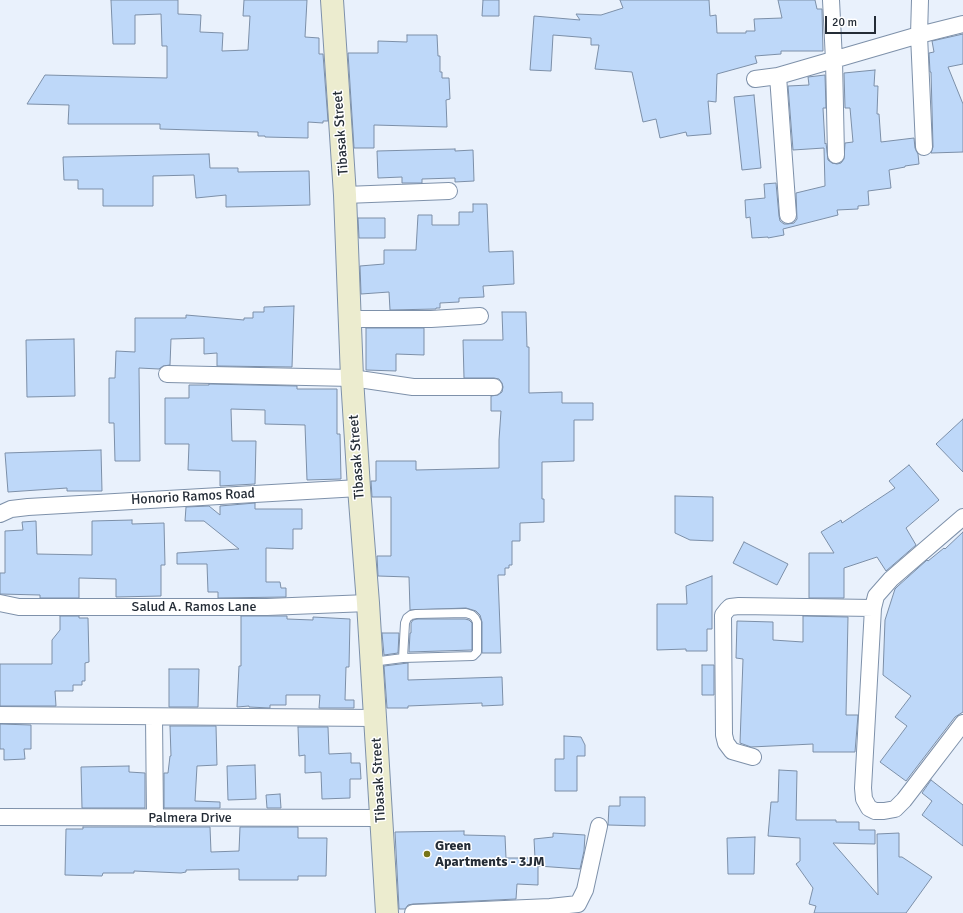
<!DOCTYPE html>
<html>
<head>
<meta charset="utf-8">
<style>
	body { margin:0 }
	#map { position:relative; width:963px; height:913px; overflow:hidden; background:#e9f1fc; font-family:Signika,sans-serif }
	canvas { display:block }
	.scale { position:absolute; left:825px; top:16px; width:51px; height:18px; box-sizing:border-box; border:2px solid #242c36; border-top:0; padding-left:5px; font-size:12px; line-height:14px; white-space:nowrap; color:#242c36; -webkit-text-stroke:3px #fff; paint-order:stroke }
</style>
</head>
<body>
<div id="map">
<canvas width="963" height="913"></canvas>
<div class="scale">20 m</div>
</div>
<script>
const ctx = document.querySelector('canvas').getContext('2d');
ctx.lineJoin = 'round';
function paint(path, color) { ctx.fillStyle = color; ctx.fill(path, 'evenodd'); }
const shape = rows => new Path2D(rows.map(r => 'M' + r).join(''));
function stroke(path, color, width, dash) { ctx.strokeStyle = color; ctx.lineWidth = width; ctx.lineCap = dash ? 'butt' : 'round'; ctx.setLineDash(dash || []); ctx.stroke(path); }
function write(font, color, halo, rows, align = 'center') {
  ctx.font = font + ' Signika,sans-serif'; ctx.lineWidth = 3; ctx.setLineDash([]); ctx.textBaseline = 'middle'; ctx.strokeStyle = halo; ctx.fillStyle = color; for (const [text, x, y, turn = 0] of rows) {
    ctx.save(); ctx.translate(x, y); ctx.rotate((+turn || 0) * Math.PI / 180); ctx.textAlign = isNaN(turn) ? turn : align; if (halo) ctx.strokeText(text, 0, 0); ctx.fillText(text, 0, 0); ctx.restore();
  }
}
const building = shape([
	[111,0,178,0,178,14,201,15,200,32,223,33,222,51,248,50,250,16,243,16,244,0,307,0,305,37,319,38,319,54,323,54,328,121,323,121,323,123,308,122,308,138,265,137,265,136,258,136,258,132,160,129,160,124,68,124,69,105,27,104,45,75,167,78,167,46,162,46,161,14,135,15,135,44,113,44,111,0],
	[483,0,499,0,499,16,482,16,483,0],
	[620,0,709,0,710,16,716,15,717,33,746,33,746,31,755,31,754,19,782,18,778,0,815,0,817,9,822,9,823,51,781,51,781,54,755,56,757,63,717,74,716,102,708,101,711,134,687,136,686,132,660,138,656,119,643,122,632,72,595,69,599,45,591,45,591,38,553,35,551,71,530,70,534,16,580,20,576,14,601,15,623,8,620,0],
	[963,34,963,64,948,67,963,104,963,152,931,153,933,147,931,72,930,72,929,53,934,52,932,41,963,34],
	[407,35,437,35,438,56,440,56,440,72,442,72,442,78,449,78,450,99,446,100,447,127,374,125,374,148,354,148,348,53,378,53,378,41,407,42,407,35],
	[875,70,874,86,878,86,877,114,879,114,881,142,914,138,915,148,918,154,919,164,905,166,905,167,889,170,891,188,868,191,869,205,858,206,858,209,837,210,838,215,783,229,784,235,768,238,768,237,752,238,750,217,746,218,745,200,765,198,764,184,776,183,779,216,780,221,784,224,788,224,794,223,797,219,796,193,825,186,824,148,793,150,788,86,809,85,808,77,825,75,826,108,823,108,825,144,826,143,828,160,832,163,837,164,841,163,844,159,845,143,853,142,850,108,845,108,844,73,875,70],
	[754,95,761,168,742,170,734,97,754,95],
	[455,149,455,151,473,150,474,181,455,182,455,178,422,179,422,183,402,183,402,177,378,178,377,151,455,149],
	[209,154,210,168,238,168,238,172,309,171,310,205,226,207,226,195,196,198,194,175,153,176,153,206,103,206,103,189,78,189,78,180,64,180,63,157,209,154],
	[473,204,487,204,489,252,513,251,514,284,483,286,484,297,459,298,459,302,440,303,440,308,436,308,436,309,390,310,389,292,361,294,360,266,384,264,384,250,416,250,418,215,432,215,432,225,459,225,459,212,473,212,473,204],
	[358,218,385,218,385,238,359,238,358,218],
	[294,306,292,367,217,366,217,353,204,354,204,338,171,339,170,365,163,366,159,369,139,368,140,461,115,461,114,423,109,423,109,378,115,378,116,351,135,352,135,318,186,318,186,315,244,320,244,318,253,318,253,312,264,312,264,307,294,306],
	[502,312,526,312,527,347,529,347,529,393,562,392,562,403,593,403,593,420,574,420,574,461,542,462,542,499,544,499,544,522,520,523,520,541,512,541,512,565,509,565,509,568,505,568,505,575,498,575,498,576,501,653,482,653,482,622,480,615,476,611,466,608,410,610,409,577,378,576,377,556,391,556,391,497,372,497,371,481,376,481,376,461,416,461,416,470,499,468,499,440,501,411,491,411,491,396,498,395,502,392,503,387,502,383,499,379,494,378,464,378,463,340,503,340,502,312],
	[366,328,424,328,424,355,396,354,396,371,366,370,366,328],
	[74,339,75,396,27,397,26,340,74,339],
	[209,384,297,386,297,389,337,389,337,434,340,434,341,479,307,480,305,425,265,424,265,410,231,409,232,441,256,441,255,484,220,486,220,471,188,470,189,444,165,444,165,398,189,398,189,385,209,385,209,384],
	[963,419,963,472,936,444,963,419],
	[101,450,102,491,67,491,67,488,8,492,5,453,101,450],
	[909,465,939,500,906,528,916,545,886,571,877,557,844,568,844,598,809,598,809,553,834,553,821,532,841,520,842,523,895,488,889,481,909,465],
	[675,496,713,497,713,541,690,540,675,533,675,496],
	[255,503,255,509,302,509,302,529,293,529,293,549,266,548,266,582,280,582,281,588,286,588,286,597,218,598,218,592,208,592,207,564,177,564,177,553,239,549,204,521,185,521,186,507,209,506,220,515,220,506,255,503],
	[132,520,132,524,164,523,165,565,161,565,161,596,116,597,116,579,79,578,79,598,40,598,40,595,0,594,0,573,5,573,5,531,23,530,22,522,36,521,37,554,92,555,92,521,132,520],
	[963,532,963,712,955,717,906,781,880,762,907,726,895,717,911,696,883,675,885,620,895,589,898,586,927,560,928,561,944,548,945,549,963,532],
	[744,542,788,564,777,585,733,563,744,542],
	[712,576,712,629,707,629,707,651,686,651,686,649,657,650,657,604,687,604,686,586,712,576],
	[60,616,79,616,79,618,88,618,89,662,85,663,85,681,82,681,82,685,73,685,73,691,55,691,56,706,0,706,0,664,52,664,52,640,60,630,60,616],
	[241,616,287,616,287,619,313,620,313,617,350,619,349,667,346,667,345,700,354,700,354,708,319,708,320,695,286,695,286,705,270,705,270,708,249,707,249,706,237,707,239,666,241,666,241,616],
	[803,616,848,617,846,715,858,715,855,752,813,752,813,744,751,747,740,743,743,659,736,658,737,621,773,622,773,640,803,642,803,616],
	[417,619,465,619,469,620,472,623,472,650,409,652,410,633,411,633,411,623,413,620,417,619],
	[382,633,399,633,398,653,384,655,382,633],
	[408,663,408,680,502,677,503,705,482,706,482,703,408,706,408,708,387,708,384,666,408,663],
	[702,665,714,665,714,695,702,695,702,665],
	[169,669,199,669,198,707,169,707,169,669],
	[0,724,31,725,31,749,24,749,25,759,4,760,4,749,0,749,0,724],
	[170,726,216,726,217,765,197,766,195,801,220,802,220,808,164,808,164,773,168,773,170,756,171,756,170,726],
	[298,727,328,727,329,754,351,753,351,763,360,763,361,779,350,779,350,798,322,799,321,772,305,773,305,755,299,756,298,727],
	[564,736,581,737,585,745,585,756,577,756,577,791,555,791,555,759,564,759,564,736],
	[255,765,256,799,228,800,227,766,255,765],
	[129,766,129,772,145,773,145,808,82,808,81,767,129,766],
	[779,770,797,771,796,820,836,820,836,822,859,822,859,830,875,830,875,844,833,843,878,895,877,834,899,833,899,857,902,857,932,877,906,913,814,913,816,906,809,904,813,888,796,864,800,861,800,838,768,836,771,802,778,802,779,770],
	[931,780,963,805,963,846,922,815,932,801,922,793,931,780],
	[280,794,281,808,267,808,266,795,280,794],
	[620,797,645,797,645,826,608,825,609,806,620,806,620,797],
	[83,827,210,827,211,852,239,851,240,827,298,827,298,838,327,838,326,876,298,876,298,880,239,880,239,869,186,870,186,872,181,873,134,871,134,873,103,873,102,876,65,875,66,829,83,829,83,827],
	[464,831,464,835,505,836,506,858,535,858,534,839,553,837,553,833,585,835,584,851,580,869,538,866,538,885,517,884,516,899,413,904,408,905,405,909,399,909,395,832,464,831],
	[755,837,754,874,728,874,727,838,755,837]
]);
paint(building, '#bed8f9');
stroke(building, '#7c8fa8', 1);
const lane = shape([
	[372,662,403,658,473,656,477,652,477,622,475,618,472,615,466,613,416,614,411,615,407,618,405,623,403,658]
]);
const street = shape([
	[831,0,834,60,836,155],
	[920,0,919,35,924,147],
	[778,76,788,215],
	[755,79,778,76,919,35,963,24],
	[345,195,449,191],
	[350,319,431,319,480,316],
	[167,374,352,378,413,387,494,387],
	[0,514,11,509,28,507,359,488],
	[963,517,891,579,876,596,873,608,863,788,864,799,869,808,875,811,884,811,895,809,904,800,963,723],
	[0,603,19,607,267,607,368,603],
	[0,715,375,718],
	[154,717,155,818],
	[753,757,732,751,726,743,724,735,723,615,727,610,730,607,739,606,873,608],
	[0,817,381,818],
	[413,913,550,907,578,904,585,890,599,826]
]);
const secondary = shape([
	[332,0,345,195,352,378,359,488,368,603,387,913]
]);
stroke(lane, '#7e91aa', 10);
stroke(street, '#7e91aa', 18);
stroke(secondary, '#7e91aa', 24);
stroke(lane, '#fff', 8);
stroke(street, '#fff', 16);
stroke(secondary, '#ececcf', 22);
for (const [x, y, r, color] of [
	[427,854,4,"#777418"]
]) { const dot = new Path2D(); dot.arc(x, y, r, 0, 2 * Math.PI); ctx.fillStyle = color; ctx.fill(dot); stroke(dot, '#fff', 1.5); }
write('14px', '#242c36', '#fff', [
	["Tibasak Street",341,133,-94],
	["Tibasak Street",357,457,-94],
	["Honorio Ramos Road",193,497,-3],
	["Salud A. Ramos Lane",194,607],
	["Tibasak Street",379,780,-93],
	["Palmera Drive",190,818]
]);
write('bold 14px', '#242c36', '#fff', [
	["Green",435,846],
	["Apartments - 3JM",435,862]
], 'left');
</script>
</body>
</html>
